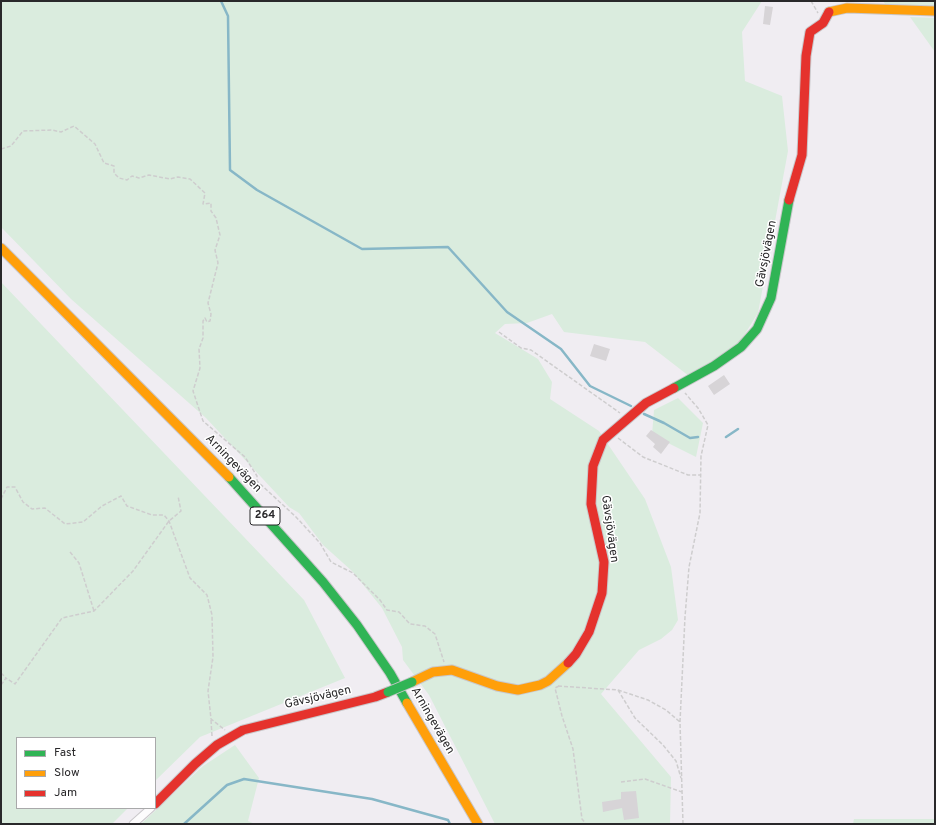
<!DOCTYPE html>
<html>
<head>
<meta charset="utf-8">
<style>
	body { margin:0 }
	#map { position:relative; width:936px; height:825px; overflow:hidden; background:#f0edf2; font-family:Overpass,sans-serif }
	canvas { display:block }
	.frame { position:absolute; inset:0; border:2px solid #29282a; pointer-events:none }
	.legend { position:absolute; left:16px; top:737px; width:140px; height:72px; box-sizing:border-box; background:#fff; border:1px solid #a9a9aa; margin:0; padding:5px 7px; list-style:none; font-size:12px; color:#29282a }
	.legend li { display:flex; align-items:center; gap:8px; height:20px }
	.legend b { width:20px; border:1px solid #a9a9aa }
</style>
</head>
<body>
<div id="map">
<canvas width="936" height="825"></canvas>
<div class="frame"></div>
<ul class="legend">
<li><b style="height:5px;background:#30b455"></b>Fast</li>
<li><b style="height:5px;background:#ff9f0a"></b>Slow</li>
<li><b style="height:5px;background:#e5322d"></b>Jam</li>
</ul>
</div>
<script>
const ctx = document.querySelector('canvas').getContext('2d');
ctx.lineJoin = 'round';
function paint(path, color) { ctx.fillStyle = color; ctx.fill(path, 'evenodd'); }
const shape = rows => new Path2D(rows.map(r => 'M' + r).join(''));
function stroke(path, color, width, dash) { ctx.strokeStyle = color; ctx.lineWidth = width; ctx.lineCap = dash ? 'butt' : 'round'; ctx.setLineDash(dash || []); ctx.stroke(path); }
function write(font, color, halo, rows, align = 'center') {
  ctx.font = font + ' Overpass,sans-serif'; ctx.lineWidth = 3; ctx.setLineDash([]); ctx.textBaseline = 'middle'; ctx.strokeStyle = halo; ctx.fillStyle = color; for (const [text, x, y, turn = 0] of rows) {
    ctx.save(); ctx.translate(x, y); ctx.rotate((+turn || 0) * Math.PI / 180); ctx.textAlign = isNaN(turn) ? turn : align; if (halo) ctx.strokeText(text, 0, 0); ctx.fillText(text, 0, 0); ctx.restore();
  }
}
paint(shape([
	[1,1,762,1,742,32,745,81,782,96,788,151,758,313,738,345,689,376,645,342,564,332,552,314,527,323,505,324,495,333,538,359,552,382,550,399,599,431,645,499,671,567,678,620,672,630,661,639,639,650,601,694,671,777,670,824,495,824,429,695,403,660,402,647,382,608,352,571,323,545,299,513,289,507,206,418,71,299,1,227],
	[883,1,935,1,935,6,885,4],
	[910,17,935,18,935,52],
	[1,282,304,600,345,678,200,737,155,781,155,738,17,738,17,808,128,808,112,824,1,824],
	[678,398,703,423,696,457,652,435,654,410],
	[235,745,259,778,248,821,255,824,141,824,203,766],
	[854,819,935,819,935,824,853,824]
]), '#daecde');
stroke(shape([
	[221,1,228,16,230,170,257,190,362,249,448,247,507,312,561,349,590,386,631,406],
	[644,414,664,423,690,438,698,437],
	[726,437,738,429],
	[184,824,227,785,244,779,372,799,448,820,450,824]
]), '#87b7c7', 2.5);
paint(shape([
	[765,6,773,7,770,25,763,24],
	[594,344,610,349,606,361,590,356],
	[724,375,730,384,714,395,708,386],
	[651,430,670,442,661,454,653,447,655,444,646,436],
	[636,791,639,818,624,820,622,808,603,812,602,802,621,799,621,792]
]), '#d7d4d7');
const street = shape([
	[133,824,151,808]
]);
const fast = shape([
	[674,388,714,366,741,347,757,329,771,298,789,200],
	[229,477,323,582,357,625,390,673,407,703]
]);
const slow = shape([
	[829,12,847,8,935,11],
	[1,248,229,477],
	[412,682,433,672,452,670,497,686,518,690,540,685,548,681,568,663],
	[407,703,478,824]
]);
const jam = shape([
	[789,200,802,155,806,56,810,32,823,23,829,12],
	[568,663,576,654,589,632,602,593,604,562,591,504,593,466,603,440,646,403,674,388],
	[155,804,195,764,217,745,243,730,375,697,388,692]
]);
stroke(street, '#c9c7ca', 9);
stroke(fast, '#c9c7ca', 11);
stroke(slow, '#c9c7ca', 11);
stroke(jam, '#c9c7ca', 11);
stroke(shape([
	[811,1,818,13],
	[1,149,11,146,23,131,52,130,61,132,74,126,95,144,104,163,114,166,114,173,119,178,127,180,132,176,139,178,149,175,170,179,178,177,190,179,205,193,203,204,211,203,211,211,216,218,220,235,215,250,218,263,208,303,211,314,210,321,207,322,205,318,203,321,203,338,199,349,200,368,193,391,203,421,245,457,257,476,257,481,296,517,320,543,331,562,353,573,380,600,387,610,399,612,410,624,425,626,435,634,444,662],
	[499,332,521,348,531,350,620,413],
	[618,438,643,457,688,475,700,475],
	[1,499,7,487,15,487,23,502,32,509,45,508,65,524,83,522,102,506,121,496,127,506,152,515,164,515,169,521,190,578,207,595,212,615,213,657,208,691,211,719,225,730],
	[70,552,79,563,94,611],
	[1,673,6,678],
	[1,685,6,678,15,684,62,618,94,611,133,571,169,521,181,511,178,496],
	[558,686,618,690,648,700,666,710,680,722],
	[559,686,555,688,562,716,573,749,582,819,586,824],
	[618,690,635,718,663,745,676,761,681,778],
	[211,720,212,736],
	[621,782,645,779,682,792],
	[683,824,680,722,685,617,689,567,700,513,701,456,708,425,698,408,685,393]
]), '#cecdce', 1.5, [4, 2]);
stroke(street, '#fdfcfd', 7);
stroke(fast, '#30b455', 9);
stroke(slow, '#ff9f0a', 9);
stroke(jam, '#e5322d', 9);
const fastBridge = shape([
	[388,692,412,682]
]);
stroke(fastBridge, '#c9c7ca', 11, []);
stroke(fastBridge, '#30b455', 9);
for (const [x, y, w] of [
	[265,516,30]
]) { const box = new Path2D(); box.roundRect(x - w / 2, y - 9, w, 18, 3); ctx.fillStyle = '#fff'; ctx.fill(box); stroke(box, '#29282a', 1); }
write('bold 11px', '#29282a', null, [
	["264",265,516]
]);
write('12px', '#29282a', '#fff', [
	["Gävsjövägen",767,254,-79],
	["Arningevägen",233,464,46],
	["Gävsjövägen",609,529,82],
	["Gävsjövägen",318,698,-13],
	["Arningevägen",432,721,60]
]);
</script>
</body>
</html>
